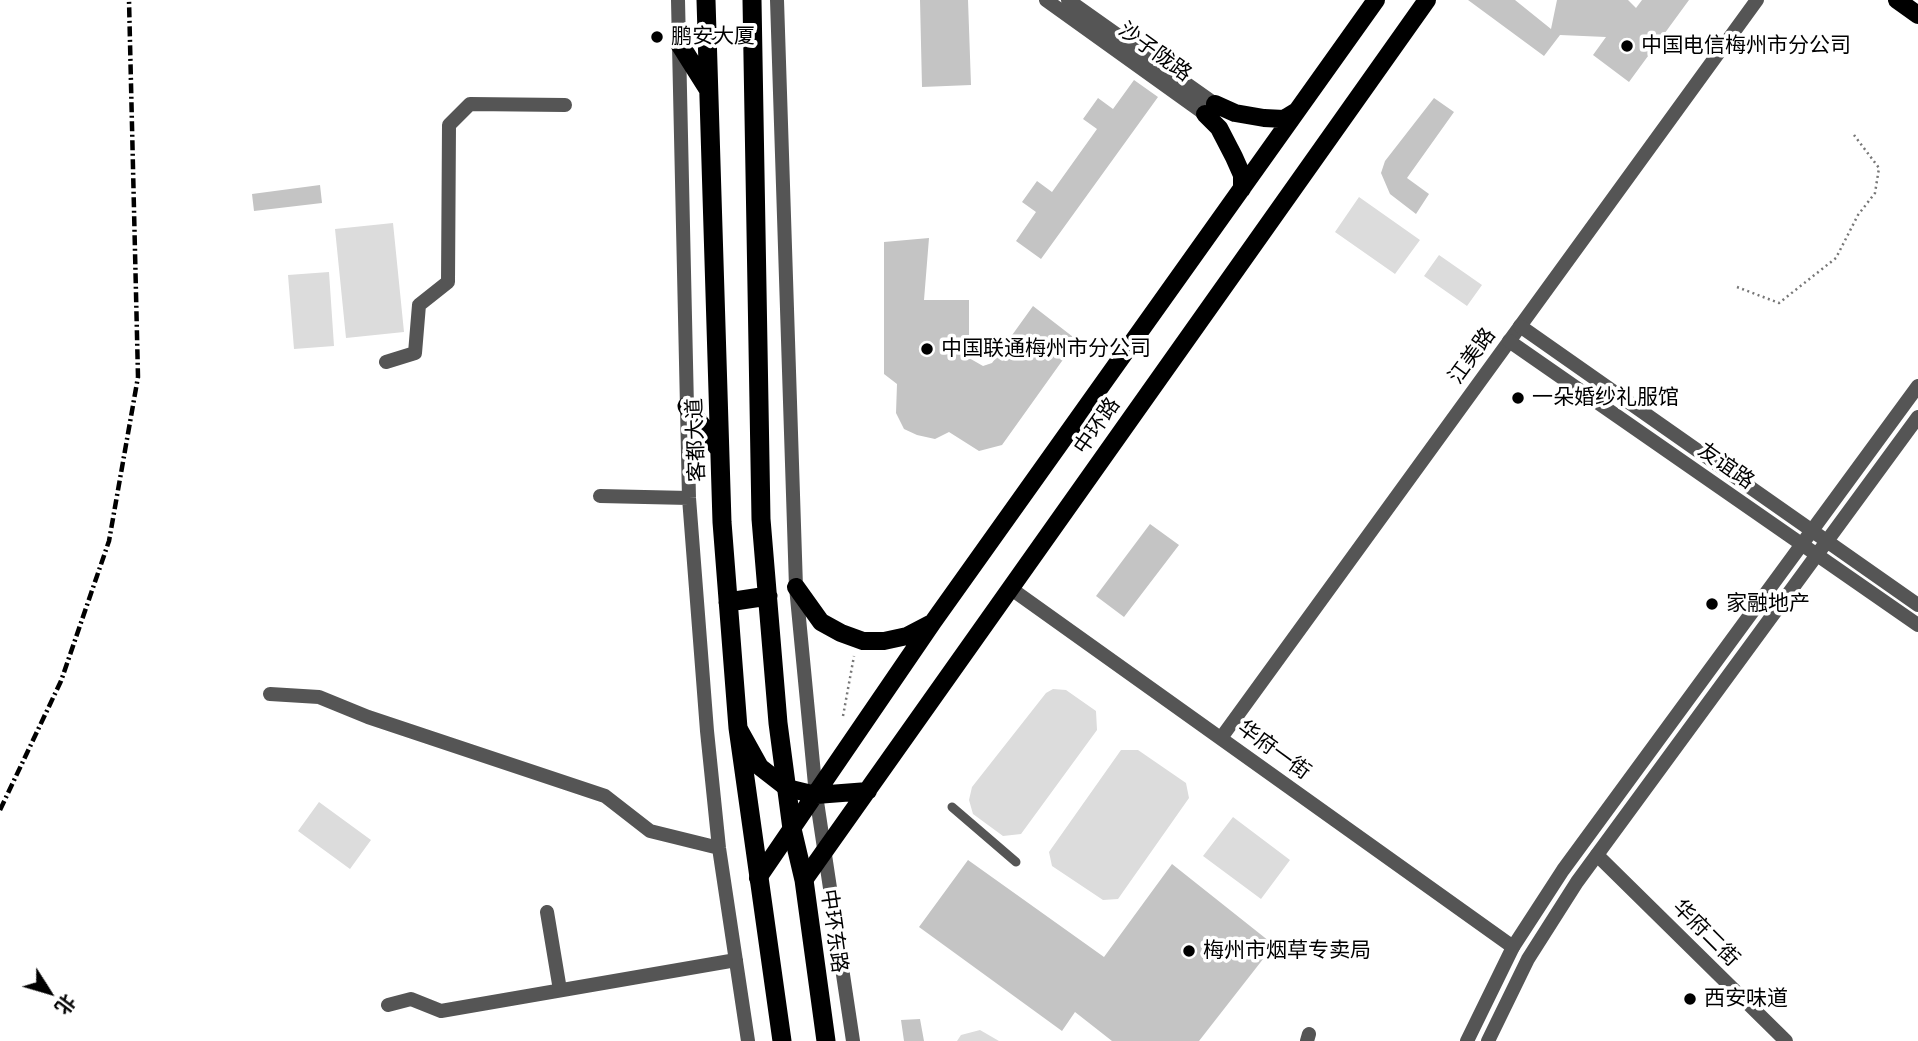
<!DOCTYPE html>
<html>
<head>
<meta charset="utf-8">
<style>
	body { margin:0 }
	#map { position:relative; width:1918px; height:1041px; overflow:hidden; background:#fff; font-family:"Public Sans","Noto Sans SC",sans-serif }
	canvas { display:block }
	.north { position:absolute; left:14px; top:957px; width:70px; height:70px; -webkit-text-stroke:5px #fff; paint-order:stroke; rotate:127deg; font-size:19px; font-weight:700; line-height:28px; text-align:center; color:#000 }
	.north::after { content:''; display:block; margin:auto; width:24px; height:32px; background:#000; clip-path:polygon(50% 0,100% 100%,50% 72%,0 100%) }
</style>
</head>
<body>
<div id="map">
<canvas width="1918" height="1041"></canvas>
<div class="north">北</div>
</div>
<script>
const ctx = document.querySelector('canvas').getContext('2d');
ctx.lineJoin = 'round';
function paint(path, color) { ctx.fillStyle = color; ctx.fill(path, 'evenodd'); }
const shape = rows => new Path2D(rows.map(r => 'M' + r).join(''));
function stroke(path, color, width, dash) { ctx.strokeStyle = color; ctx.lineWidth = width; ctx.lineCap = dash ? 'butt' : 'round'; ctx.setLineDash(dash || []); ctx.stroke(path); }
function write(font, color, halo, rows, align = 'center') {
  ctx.font = font + ' "Public Sans","Noto Sans SC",sans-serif'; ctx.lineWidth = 7; ctx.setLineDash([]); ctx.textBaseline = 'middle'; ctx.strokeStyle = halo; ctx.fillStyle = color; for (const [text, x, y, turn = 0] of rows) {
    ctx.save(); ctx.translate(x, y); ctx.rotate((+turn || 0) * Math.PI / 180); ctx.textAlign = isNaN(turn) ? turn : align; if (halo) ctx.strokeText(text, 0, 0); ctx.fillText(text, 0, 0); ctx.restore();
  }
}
paint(shape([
	[1359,197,1420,240,1395,274,1335,232],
	[393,223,404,332,346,338,335,229],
	[1439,255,1482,285,1467,306,1424,276],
	[329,272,334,346,294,349,288,275],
	[1053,689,1066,690,1096,711,1097,730,1021,834,1003,836,973,814,969,800,972,787,1046,693],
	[1121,750,1138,750,1186,783,1189,798,1118,899,1103,900,1052,866,1049,852],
	[319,802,371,840,350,869,298,831],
	[1233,817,1290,860,1261,899,1203,856],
	[980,1030,999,1041,957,1041,961,1035]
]), '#dcdcdc');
paint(shape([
	[920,0,968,0,971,85,922,87],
	[1468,0,1515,0,1551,29,1557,0,1628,0,1636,8,1642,0,1689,0,1629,82,1593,55,1606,37,1560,35,1544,56],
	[1134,80,1158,97,1041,259,1016,241,1036,212,1022,202,1037,181,1052,192,1097,129,1083,119,1098,98,1113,109],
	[1434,98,1454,112,1407,178,1429,194,1416,214,1390,194,1381,173,1385,161],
	[320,185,322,203,254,211,252,194],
	[929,238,924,300,969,300,969,358,983,366,992,363,1033,306,1077,340,1002,445,979,451,949,432,935,439,917,435,904,429,896,413,897,384,884,374,884,242],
	[1150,524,1179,545,1124,617,1096,596],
	[968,860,1104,957,1172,864,1274,945,1199,1041,1112,1041,1075,1012,1062,1031,919,927],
	[920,1019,924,1041,904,1041,901,1020]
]), '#c4c4c4');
stroke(shape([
	[1737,287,1779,303,1836,258,1858,215,1875,193,1879,168,1854,135],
	[843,716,854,656]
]), '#777', 2.5, [2, 3.5]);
stroke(shape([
	[952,807,1016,862]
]), '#555', 9);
stroke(shape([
	[678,0,689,498,707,731,719,848,748,1041],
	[777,0,796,587,816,795,853,1041],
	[386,362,415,353,419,305,448,282,449,125,470,104,565,105],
	[600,496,689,498],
	[1010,588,1513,947],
	[270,694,319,697,368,717,605,796,650,831,719,848],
	[1221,738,1757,0],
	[1597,855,1786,1041],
	[547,912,560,990],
	[388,1005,411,999,441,1011,736,960],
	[1307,1041,1309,1034]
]), '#555', 14);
stroke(shape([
	[1046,0,1205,114],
	[1068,0,1215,104],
	[1520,326,1918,605],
	[1509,341,1918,625],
	[1467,1041,1513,947,1563,870,1918,386],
	[1488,1041,1528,959,1577,882,1918,417]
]), '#555', 14);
stroke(shape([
	[1897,0,1918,15],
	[1215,104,1235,113,1264,118,1284,119,1297,111],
	[1205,114,1219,128,1234,157,1242,175,1242,189],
	[796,587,821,622,841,633,863,641,884,641,907,636,930,624],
	[740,731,760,767,787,788,816,795,868,791],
	[758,878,933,622,1376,0],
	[804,880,1427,0]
]), '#000', 18);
stroke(shape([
	[706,0,722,522,738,728,782,1041],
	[752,0,761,519,778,723,792,829,804,880,826,1041],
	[679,43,708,89],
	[687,406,719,449],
	[728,602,768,596]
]), '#000', 19);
stroke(shape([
	[0,810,61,681,109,541,138,377,129,0]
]), '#000', 4.5, [10, 3.5, 2, 3.5]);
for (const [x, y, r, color] of [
	[657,37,7,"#000"],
	[1627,46,7,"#000"],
	[927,349,7,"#000"],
	[1518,398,7,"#000"],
	[1712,604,7,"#000"],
	[1189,951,7,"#000"],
	[1690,999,7,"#000"]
]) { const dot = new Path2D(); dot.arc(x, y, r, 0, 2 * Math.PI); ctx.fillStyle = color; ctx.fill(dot); stroke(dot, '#fff', 2.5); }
write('21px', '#000', '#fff', [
	["鹏安大厦",671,37],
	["中国电信梅州市分公司",1641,46],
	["中国联通梅州市分公司",941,349],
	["一朵婚纱礼服馆",1532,398],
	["家融地产",1726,604],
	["梅州市烟草专卖局",1203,951],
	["西安味道",1704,999]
], 'left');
write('21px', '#000', '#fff', [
	["沙子陇路",1155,52,36],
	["江美路",1472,356,-54],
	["中环路",1097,426,-55],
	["客都大道",696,440,-92],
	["友谊路",1726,466,35],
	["华府一街",1274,750,36],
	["中环东路",834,931,82],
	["华府二街",1706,933,45]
]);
</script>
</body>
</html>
